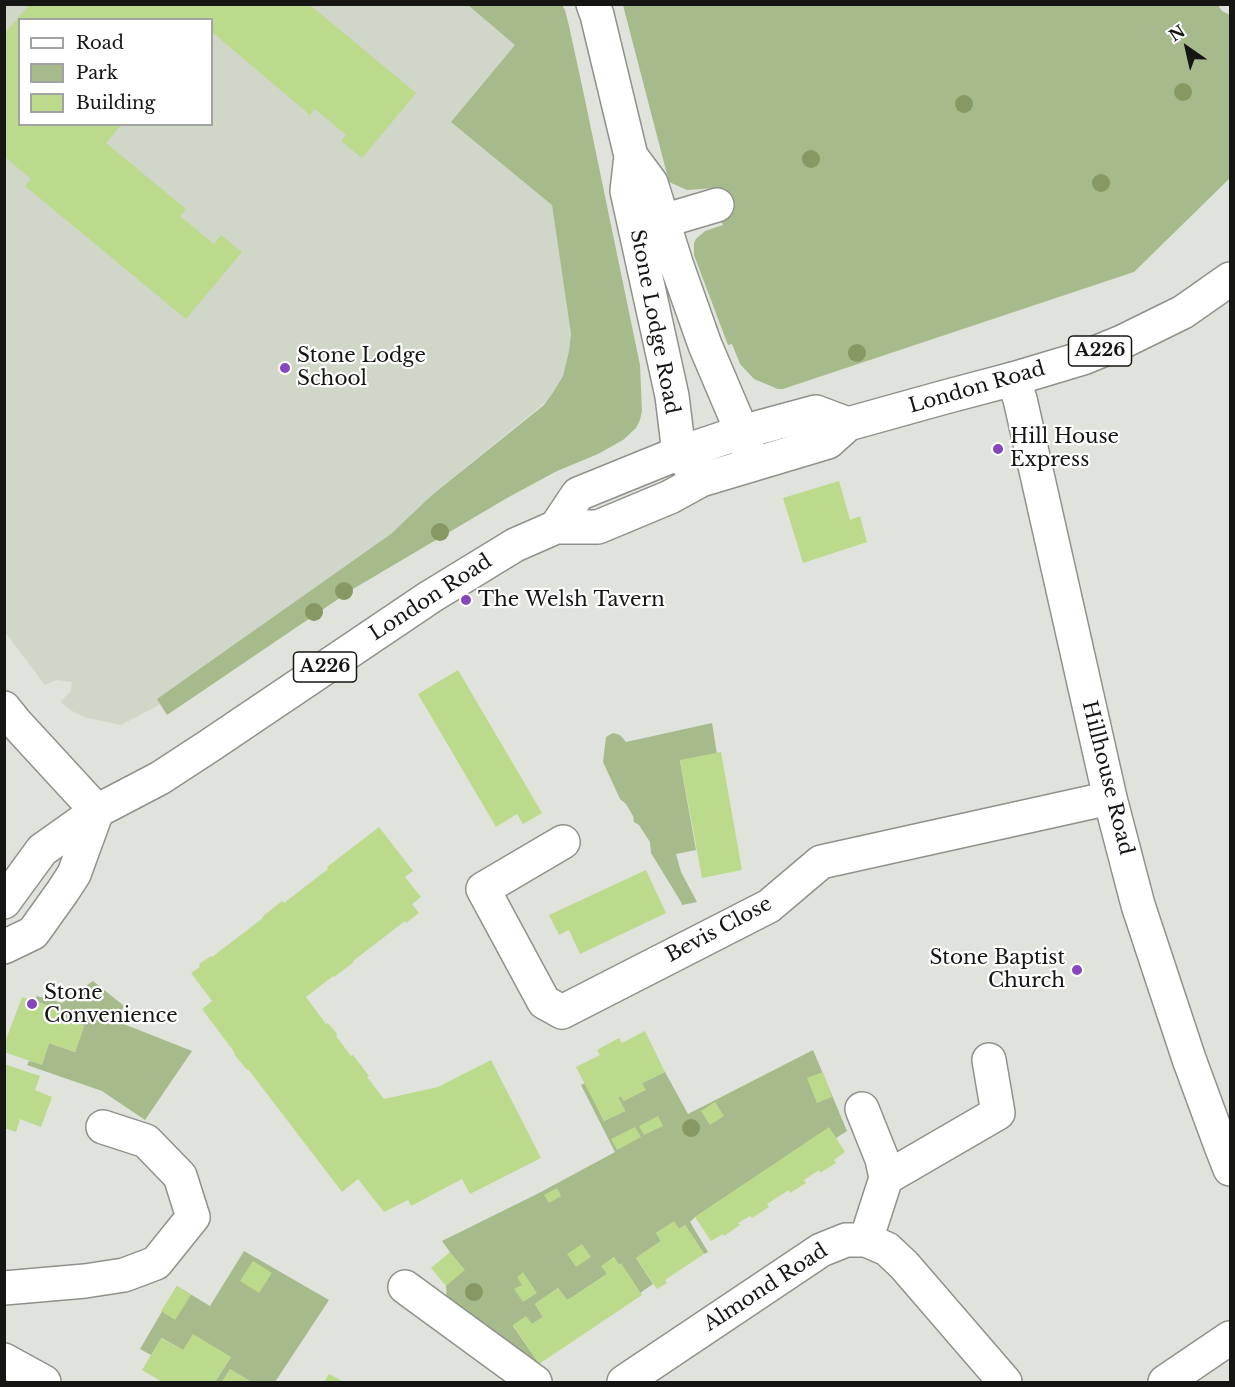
<!DOCTYPE html>
<html>
<head>
<meta charset="utf-8">
<style>
	body { margin:0 }
	#map { position:relative; width:1235px; height:1387px; overflow:hidden; background:#dfe3db; font-family:"Libre Baskerville",serif }
	canvas { display:block }
	.frame { position:absolute; inset:0; border:6px solid #151613; pointer-events:none }
	.legend { position:absolute; left:18px; top:18px; width:195px; height:108px; box-sizing:border-box; background:#fff; border:2px solid #a1a2a1; margin:0; padding:8px 10px; list-style:none; font-size:18px; color:#151613 }
	.legend li { display:flex; align-items:center; gap:12px; height:30px }
	.legend b { width:30px; border:2px solid #a1a2a1 }
	.north { position:absolute; left:1157px; top:18px; width:60px; height:60px; -webkit-text-stroke:4px #fff; paint-order:stroke; rotate:326deg; font-size:16px; font-weight:700; line-height:24px; text-align:center; color:#151613 }
	.north::after { content:''; display:block; margin:auto; width:21px; height:27px; background:#151613; clip-path:polygon(50% 0,100% 100%,50% 72%,0 100%) }
</style>
</head>
<body>
<div id="map">
<canvas width="1235" height="1387"></canvas>
<div class="frame"></div>
<ul class="legend">
<li><b style="height:8px;background:#fff"></b>Road</li>
<li><b style="height:16px;background:#a7ba8b"></b>Park</li>
<li><b style="height:16px;background:#bcda8c"></b>Building</li>
</ul>
<div class="north">N</div>
</div>
<script>
const ctx = document.querySelector('canvas').getContext('2d');
ctx.lineJoin = 'round';
function paint(path, color) { ctx.fillStyle = color; ctx.fill(path, 'evenodd'); }
const shape = rows => new Path2D(rows.map(r => 'M' + r).join(''));
function stroke(path, color, width, dash) { ctx.strokeStyle = color; ctx.lineWidth = width; ctx.lineCap = dash ? 'butt' : 'round'; ctx.setLineDash(dash || []); ctx.stroke(path); }
function write(font, color, halo, rows, align = 'center') {
  ctx.font = font + ' "Libre Baskerville",serif'; ctx.lineWidth = 4.5; ctx.setLineDash([]); ctx.textBaseline = 'middle'; ctx.strokeStyle = halo; ctx.fillStyle = color; for (const [text, x, y, turn = 0] of rows) {
    ctx.save(); ctx.translate(x, y); ctx.rotate((+turn || 0) * Math.PI / 180); ctx.textAlign = isNaN(turn) ? turn : align; if (halo) ctx.strokeText(text, 0, 0); ctx.fillText(text, 0, 0); ctx.restore();
  }
}
paint(shape([
	[5,5,476,5,514,36,552,205,571,334,569,351,563,376,549,399,432,495,397,530,384,540,159,705,121,725,87,718,72,711,61,703,61,701,71,691,72,682,56,680,45,685,5,632],
	[20,20,212,20,212,124,20,124]
]), '#d0d6c8');
paint(shape([
	[468,5,562,5,565,10,569,26,584,95,640,365,642,411,640,420,636,428,623,440,598,454,557,471,507,498,353,589,167,715,157,699,391,534,432,495,544,405,552,394,563,376,569,351,571,334,552,205,451,122,515,45],
	[623,5,1218,5,1222,11,1230,15,1230,178,1134,272,783,389,778,389,754,379,740,364,732,344,728,345,694,255,694,243,696,239,705,231,723,225,720,218,716,188,687,190,669,182],
	[712,723,717,754,680,761,696,850,676,854,681,872,697,902,682,905,681,902,651,853,650,842,639,825,634,822,633,816,626,804,620,799,603,762,606,737,613,733,620,735,626,742],
	[93,981,124,1006,116,1021,192,1051,145,1120,102,1091,27,1065,29,1061,42,1064,49,1043,75,1052,84,1026,59,1017,61,1010,35,1001,37,996,62,1003],
	[813,1050,847,1131,836,1138,829,1128,695,1217,690,1222,708,1252,704,1254,685,1225,679,1229,674,1222,656,1233,661,1241,636,1258,653,1284,640,1293,621,1264,619,1265,614,1257,602,1266,607,1274,571,1298,567,1300,558,1288,535,1304,543,1317,532,1324,526,1317,513,1326,538,1362,532,1366,447,1303,446,1286,450,1252,442,1241,539,1193,615,1152,581,1085,585,1083,604,1121,625,1111,618,1097,621,1096,624,1101,642,1083,665,1072,688,1114],
	[244,1251,329,1300,275,1382,251,1382,230,1369,222,1382,215,1382,231,1357,183,1350,162,1338,151,1355,140,1349,177,1286,210,1306]
]), '#a7ba8b');
paint(shape([
	[29,5,310,5,416,93,362,158,341,141,346,135,315,109,310,115,212,32,212,20,20,20,20,124,122,124,106,143,186,209,180,216,214,244,221,235,242,252,186,319,25,186,31,179,4,156,4,34],
	[839,481,850,520,860,516,867,542,803,563,783,498],
	[458,670,542,813,523,824,517,814,496,827,418,694],
	[721,752,742,870,702,878,680,760],
	[379,827,413,871,405,877,421,897,412,904,419,913,406,923,405,921,353,961,354,962,334,977,333,976,306,997,326,1024,328,1023,337,1034,336,1036,351,1056,353,1055,369,1076,367,1077,384,1099,438,1087,491,1060,541,1158,470,1194,462,1179,411,1206,408,1200,384,1212,358,1179,342,1192,248,1069,247,1070,234,1054,235,1053,202,1009,212,1001,191,973,200,967,199,964,211,956,212,957,263,918,262,917,282,901,284,903,328,869,327,867],
	[646,870,666,913,580,954,569,930,559,935,549,915],
	[22,997,62,1010,59,1017,84,1026,75,1052,49,1043,42,1065,4,1052,4,1045],
	[645,1031,665,1072,642,1083,646,1090,624,1101,621,1096,618,1097,625,1111,604,1121,576,1067,600,1055,597,1050,619,1038,622,1043],
	[4,1064,40,1076,35,1090,52,1097,41,1127,20,1119,16,1132,4,1128],
	[823,1072,832,1097,817,1103,807,1078],
	[715,1102,724,1116,710,1125,701,1111],
	[658,1116,663,1126,644,1135,639,1126],
	[635,1127,641,1137,617,1150,611,1139],
	[829,1127,845,1152,834,1160,836,1163,820,1173,819,1170,804,1180,806,1183,790,1193,789,1190,767,1204,769,1207,752,1218,750,1216,738,1223,740,1225,724,1236,723,1234,711,1241,695,1217],
	[557,1188,561,1196,549,1203,544,1195],
	[674,1221,679,1229,685,1225,704,1254,665,1280,667,1283,657,1289,636,1258,661,1241,656,1233],
	[582,1244,591,1257,576,1267,567,1254],
	[450,1252,465,1270,446,1286,431,1268],
	[614,1257,619,1265,621,1263,642,1295,539,1364,513,1325,526,1316,532,1324,543,1317,535,1304,558,1288,567,1300,571,1298,607,1274,601,1266],
	[253,1261,272,1273,259,1293,240,1281],
	[523,1272,537,1293,523,1302,514,1289,522,1285,517,1277],
	[177,1286,191,1295,175,1320,161,1311],
	[193,1334,231,1357,215,1382,162,1382,142,1370,161,1338,183,1350],
	[230,1369,251,1382,222,1382],
	[329,1374,344,1382,324,1382]
]), '#bcda8c');
const minor = shape([
	[593,4,597,15,631,156,627,191,672,396,679,453,697,475],
	[631,156,651,183,676,263,705,345,742,432,751,460],
	[663,221,717,205],
	[1013,379,1020,399,1110,798,1138,905,1189,1059,1221,1146,1230,1169],
	[563,842,483,889,544,1002,562,1012,769,906,821,862,1110,798],
	[862,1109,882,1159,886,1178],
	[866,1240,886,1178,998,1113,989,1060],
	[405,1287,535,1382],
	[4,1288,85,1281,124,1275,156,1263,193,1217,180,1176,146,1141,103,1127],
	[4,1360,44,1382],
	[624,1382,821,1250,846,1240,866,1240,887,1249,904,1265,1005,1382],
	[1165,1382,1230,1338]
]);
const major = shape([
	[556,527,578,494,679,453,742,432,816,412,848,424],
	[4,708,16,723,97,811],
	[4,902,42,850,97,811,160,778,209,746,430,597,515,545,556,527,598,527,670,497,701,480,828,442,848,424,945,397,1013,379,1083,358,1122,342,1183,312,1230,279],
	[4,947,33,933,63,891,74,874,97,811]
]);
stroke(minor, '#8f928b', 36);
stroke(major, '#8f928b', 36);
stroke(minor, '#fff', 33);
stroke(major, '#fff', 33);
ctx.fillStyle = '#889863';
for (const [x, y] of [
	[1183,92],
	[964,104],
	[811,159],
	[1101,183],
	[857,353],
	[440,532],
	[344,591],
	[314,612],
	[691,1128],
	[474,1292]
]) { ctx.beginPath(); ctx.arc(x, y, 9, 0, 2 * Math.PI); ctx.fill(); }
for (const [x, y, r, color] of [
	[285,368,6,"#8647bc"],
	[998,449,6,"#8647bc"],
	[466,600,6,"#8647bc"],
	[1077,970,6,"#8647bc"],
	[32,1004,6,"#8647bc"]
]) { const dot = new Path2D(); dot.arc(x, y, r, 0, 2 * Math.PI); ctx.fillStyle = color; ctx.fill(dot); stroke(dot, '#fff', 2); }
for (const [x, y, w] of [
	[1100,351,63],
	[325,667,63]
]) { const box = new Path2D(); box.roundRect(x - w / 2, y - 15, w, 30, 4.5); ctx.fillStyle = '#fff'; ctx.fill(box); stroke(box, '#151613', 1.5); }
write('bold 18px', '#151613', null, [
	["A226",1100,351],
	["A226",325,667]
]);
write('20px', '#151613', '#fff', [
	["Stone Lodge Road",654,322,79],
	["London Road",977,388,-16],
	["London Road",431,598,-33],
	["Hillhouse Road",1107,778,76],
	["Bevis Close",719,930,-28],
	["Almond Road",766,1288,-33]
]);
write('20px', '#151613', '#fff', [
	["Stone Lodge",297,356],
	["School",297,379],
	["Hill House",1010,437],
	["Express",1010,460],
	["The Welsh Tavern",478,600],
	["Stone Baptist",1065,958,"right"],
	["Church",1065,981,"right"],
	["Stone",44,993],
	["Convenience",44,1016]
], 'left');
</script>
</body>
</html>
